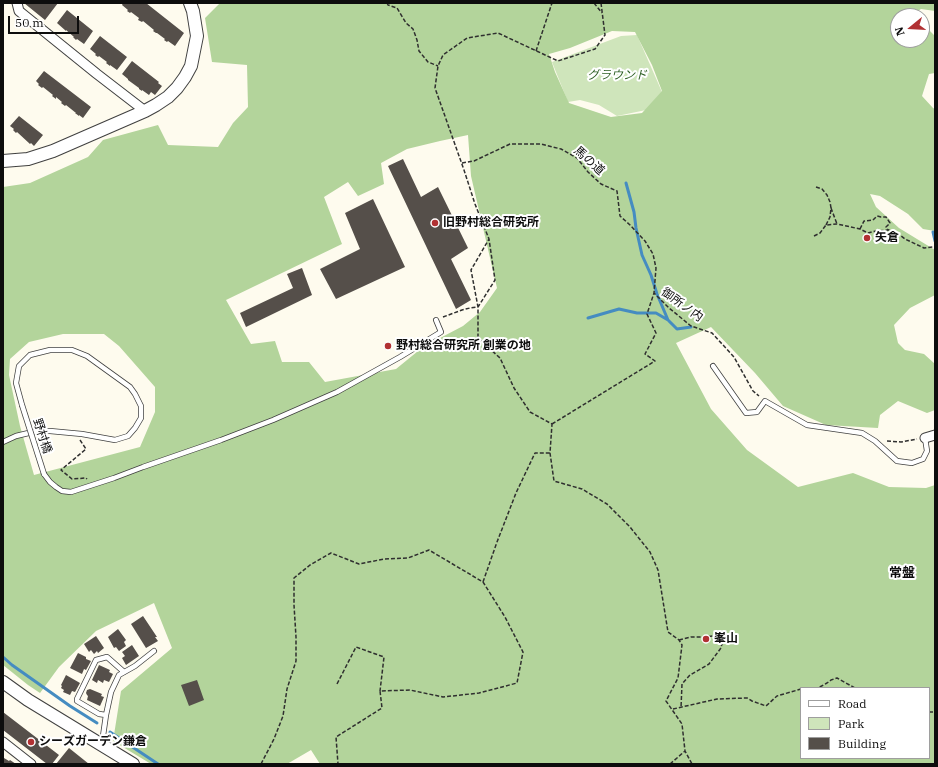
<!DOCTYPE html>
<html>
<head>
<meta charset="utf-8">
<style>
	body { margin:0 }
	#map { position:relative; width:938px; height:767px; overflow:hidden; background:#fefbee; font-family:"IBM Plex Serif",serif }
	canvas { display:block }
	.frame { position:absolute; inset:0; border:4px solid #0d0d0d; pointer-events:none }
	.legend { position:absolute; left:800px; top:687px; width:130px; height:72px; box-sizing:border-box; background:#fff; border:1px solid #9e9e9e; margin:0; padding:5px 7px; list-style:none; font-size:12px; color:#0d0d0d }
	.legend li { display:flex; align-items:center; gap:8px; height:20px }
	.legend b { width:20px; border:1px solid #9e9e9e }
	.north { position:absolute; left:890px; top:8px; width:40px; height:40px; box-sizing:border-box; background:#fff; border:1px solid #9e9e9e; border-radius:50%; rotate:252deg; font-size:11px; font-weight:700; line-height:16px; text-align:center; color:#0d0d0d }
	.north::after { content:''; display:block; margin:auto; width:14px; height:18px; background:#b13133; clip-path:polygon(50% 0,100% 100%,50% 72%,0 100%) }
	.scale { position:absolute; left:8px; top:16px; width:71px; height:18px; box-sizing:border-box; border:2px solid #0d0d0d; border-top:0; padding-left:5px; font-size:12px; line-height:14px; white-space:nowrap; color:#0d0d0d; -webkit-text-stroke:3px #fff; paint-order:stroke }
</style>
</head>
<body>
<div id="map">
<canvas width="938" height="767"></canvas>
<div class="frame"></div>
<ul class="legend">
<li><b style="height:5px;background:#fff"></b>Road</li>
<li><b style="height:11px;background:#cfe5bb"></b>Park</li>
<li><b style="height:11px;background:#554f4a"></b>Building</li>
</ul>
<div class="north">N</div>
<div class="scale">50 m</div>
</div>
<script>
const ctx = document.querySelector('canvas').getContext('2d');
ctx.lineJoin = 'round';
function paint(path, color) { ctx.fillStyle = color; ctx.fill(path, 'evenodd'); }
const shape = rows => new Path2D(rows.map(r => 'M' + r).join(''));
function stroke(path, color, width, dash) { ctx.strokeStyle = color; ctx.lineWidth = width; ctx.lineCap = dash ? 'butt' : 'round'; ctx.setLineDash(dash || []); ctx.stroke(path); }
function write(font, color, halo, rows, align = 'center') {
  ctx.font = font + ' "IBM Plex Serif","Noto Sans JP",serif'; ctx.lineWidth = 4; ctx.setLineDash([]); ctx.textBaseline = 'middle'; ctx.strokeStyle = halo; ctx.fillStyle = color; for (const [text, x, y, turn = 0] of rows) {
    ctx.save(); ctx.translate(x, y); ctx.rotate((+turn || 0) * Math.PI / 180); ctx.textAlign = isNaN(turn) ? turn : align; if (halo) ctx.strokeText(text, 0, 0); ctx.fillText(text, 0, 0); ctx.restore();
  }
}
paint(shape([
	[637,35,662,92,646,110,617,116,599,105,580,100,568,102,552,62,621,36]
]), '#cfe5bb');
paint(shape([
	[220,3,935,3,935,11,921,9,913,14,915,16,898,16,898,40,922,40,922,23,935,36,935,73,929,74,922,96,933,108,935,109,935,231,923,229,908,214,880,196,870,194,876,207,899,228,935,250,935,295,910,308,894,325,898,343,905,350,924,354,935,364,935,410,927,413,898,401,880,415,878,428,826,425,783,406,755,373,711,327,676,343,711,409,747,450,798,487,853,473,889,487,926,488,935,485,935,764,320,764,311,750,287,764,151,764,113,741,121,691,172,648,154,603,96,631,59,667,40,693,28,685,3,665,3,187,30,183,88,157,103,140,158,125,168,145,218,147,233,123,248,107,247,65,212,62,205,18],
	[612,31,635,32,652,65,662,91,642,113,611,117,569,103,555,72,549,54,570,48],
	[468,135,471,176,497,288,480,312,463,326,423,347,396,369,325,382,309,362,282,362,275,341,251,344,226,300,342,244,324,197,348,182,358,196,384,184,381,163,407,149,440,141],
	[63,334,104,334,119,346,155,387,155,412,140,447,34,475,20,426,9,375,10,359,29,342],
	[801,688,929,688,929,758,801,758]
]), '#b3d49b');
stroke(shape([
	[626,183,634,212,636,228,642,255,651,275,657,294,668,320],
	[933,232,935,241],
	[588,318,619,309,637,313,656,313,668,320,677,329,691,327],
	[3,657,12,665,70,706,97,723],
	[110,732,158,764]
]), '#458cc1', 3);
paint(shape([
	[24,3,58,3,45,20],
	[123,3,146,3,184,33,175,46,168,41,167,42,164,40,165,39,157,33,156,33,153,31,154,30,143,21,142,22,138,20,139,18,131,12,130,13,127,11,128,10,122,5],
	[67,10,93,31,84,44,77,39,76,40,73,37,74,37,66,30,66,31,57,23],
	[100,36,127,57,117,70,110,65,110,66,106,63,107,62,99,56,98,57,95,55,96,54,90,49],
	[132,61,159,82,158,83,162,86,155,95,151,92,149,95,142,90,142,91,139,89,139,88,128,80,128,79,122,74],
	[44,71,91,107,83,118,79,115,79,116,75,113,76,113,66,105,65,106,61,103,62,102,56,97,56,99,52,96,53,95,43,87,42,88,38,85,39,84,36,81],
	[19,116,43,135,34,146,31,143,30,144,17,132,16,133,13,130,14,129,10,126],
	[403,159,421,197,438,187,468,248,451,259,471,300,456,309,388,166],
	[373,199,405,267,336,299,320,269,360,249,345,213],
	[302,268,312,295,246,327,240,313,293,288,287,274],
	[143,616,157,637,155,637,158,641,146,648,131,624],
	[118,629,126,640,124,642,126,646,119,651,116,647,114,648,108,637],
	[96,636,104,648,98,653,97,651,94,654,91,650,89,652,84,644],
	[132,645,139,656,126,665,122,658,125,656,122,652],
	[78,653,86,657,86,659,91,661,86,670,84,669,82,674,70,668],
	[99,665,110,670,109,672,113,674,109,682,104,680,103,683,98,680,97,683,92,680],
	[66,675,80,683,75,692,72,691,70,695,63,692,64,690,61,688,62,686,61,685],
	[197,680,204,700,189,706,181,685],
	[90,689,102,694,101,696,104,697,100,706,87,700,88,696,87,695,86,693,87,690],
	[3,712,59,755,52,764,47,764,3,730],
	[69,748,89,764,56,764],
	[4,758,9,761,10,760,16,764,3,764,3,759]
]), '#554f4a');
const service = shape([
	[713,366,746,413,757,412,765,401,807,425,862,433,875,441,897,461,912,463,923,459,927,451,925,438],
	[3,442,16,436,37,431,50,431,82,434,115,440,128,436,135,428,141,418,141,406,135,394,130,387,87,356,72,350,50,350,30,355,19,366,16,383,22,405],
	[44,474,50,482,56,487,62,491,71,492,114,478,143,467,221,440,273,420,337,392,400,357,441,332,436,320],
	[106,715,99,714,77,701,77,699,96,660,107,657,124,672],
	[102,743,106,715,111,692,119,675,135,666,154,651]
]);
const minor = shape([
	[17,3,19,11,97,74,145,111],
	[925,438,935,435],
	[3,742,31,764]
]);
const tertiary = shape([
	[3,161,28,159,53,151,145,111,156,105,168,97,177,88,185,77,191,66,197,36,193,11,190,3],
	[3,682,28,700,133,764]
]);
stroke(service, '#404040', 6);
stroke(minor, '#404040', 11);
stroke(tertiary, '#404040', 14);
stroke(shape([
	[387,3,388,5,397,8,406,23,413,29,417,40,419,51,428,62,438,66],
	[594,3,602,13],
	[601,3,605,35,595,49,558,61,498,33,467,38,443,55,438,66,435,88,464,170,475,204,489,239,495,280,478,307,478,338,500,358,514,388,530,412,552,424,550,453,554,481,582,489,607,504,630,527,650,552,658,570,668,632,679,640,682,645,678,678,666,701,682,724,685,751,692,764],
	[536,51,552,3],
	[462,163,474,161,510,144,541,144,561,149,577,158,588,172,601,184,617,191,620,216,630,225,645,241,653,254,656,268,654,293],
	[816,187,822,189,827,195,830,202,831,208],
	[826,225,830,217,831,208,837,224],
	[860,229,864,221,873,220,877,216,881,217,886,217,890,223,886,227,888,230],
	[814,236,820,233,826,225,837,224,860,229,868,233,876,231,889,230,893,234,900,235,905,239,924,248,933,247,935,248],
	[443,317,462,310,470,308,478,307,471,270,489,239],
	[552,424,655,361,645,354,656,333,647,314,654,293,669,308,691,326,712,333,734,357,753,391,759,396],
	[80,440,86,449,61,470,72,479,86,478,87,479],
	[887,441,901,442,917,439],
	[483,582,497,542,516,493,535,453,550,453],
	[679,640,691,637,706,637,724,634,721,648,709,664,690,675,682,684,681,708],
	[337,684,356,647,384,657,380,691],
	[804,688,805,688],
	[808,688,818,688,827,683,831,680,837,678,855,688],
	[673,709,717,699,747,698,752,701,766,706,777,696,801,689],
	[929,712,935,712],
	[261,764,274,739,283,716,287,689,296,661,296,637,294,605,294,578,310,565,331,553,359,564,384,559,408,558,429,550,483,582,505,617,523,652,517,683,479,693,443,697,410,690,380,691,382,708,336,737,338,764],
	[670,764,685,751]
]), '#2f2f2f', 1.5, [4, 2]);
stroke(service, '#fff', 4.5);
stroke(minor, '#fff', 9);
stroke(tertiary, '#fff', 12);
const serviceBridge = shape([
	[22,405,44,474]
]);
stroke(serviceBridge, '#404040', 6, []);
stroke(serviceBridge, '#fff', 4.5);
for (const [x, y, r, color] of [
	[435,223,4,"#b13133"],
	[867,238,4,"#b13133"],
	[388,346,4,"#b13133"],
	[706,639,4,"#b13133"],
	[31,742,4,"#b13133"]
]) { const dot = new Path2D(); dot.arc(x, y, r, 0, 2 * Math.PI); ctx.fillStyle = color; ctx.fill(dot); stroke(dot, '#fff', 1.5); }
write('italic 12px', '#2d5f23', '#fff', [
	["グラウンド",617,76]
]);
write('12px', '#0d0d0d', '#fff', [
	["馬の道",589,161,42],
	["御所ノ内",682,305,36],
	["野村橋",42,436,72]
]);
write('bold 12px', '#0d0d0d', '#fff', [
	["旧野村総合研究所",443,223],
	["矢倉",875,238],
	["野村総合研究所 創業の地",396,346],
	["峯山",714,639],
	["シーズガーデン鎌倉",39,742]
], 'left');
write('bold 13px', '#0d0d0d', '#fff', [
	["常盤",902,573]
]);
</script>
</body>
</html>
